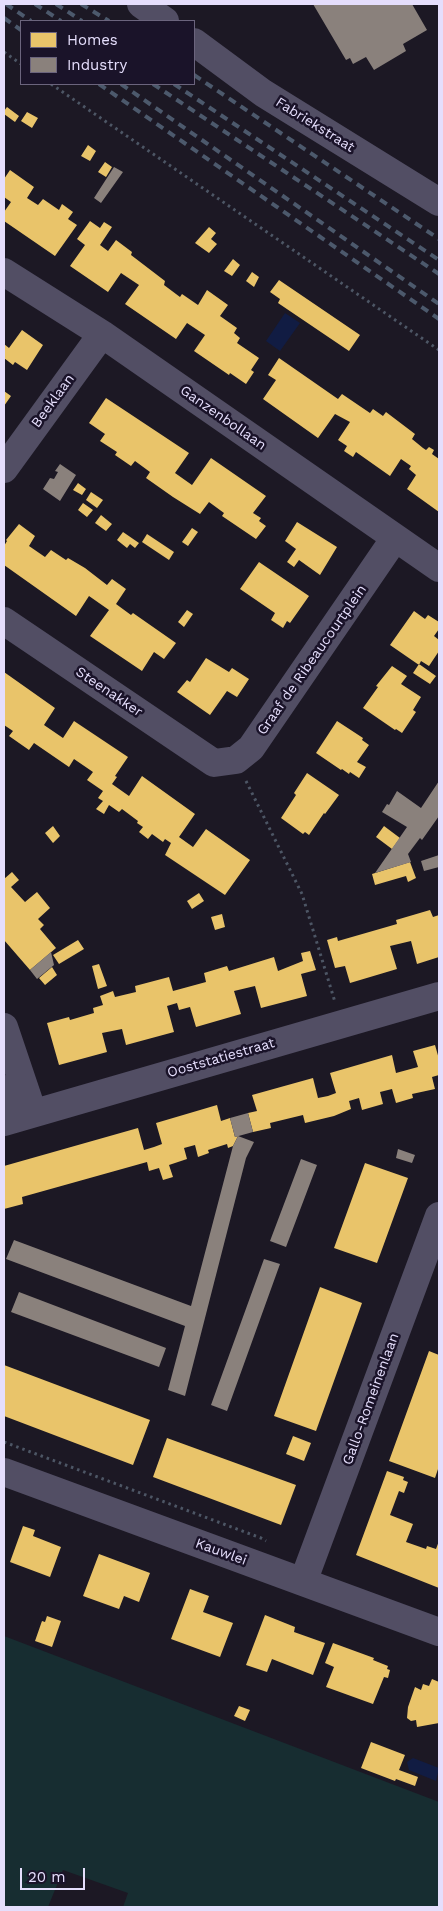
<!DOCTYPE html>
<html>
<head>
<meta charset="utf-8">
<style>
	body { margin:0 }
	#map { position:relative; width:443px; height:1911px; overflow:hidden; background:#1c1824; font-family:"Work Sans",sans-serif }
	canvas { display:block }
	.frame { position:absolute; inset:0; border:5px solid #e5defc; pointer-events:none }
	.legend { position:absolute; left:20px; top:20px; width:175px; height:65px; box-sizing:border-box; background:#1a1329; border:1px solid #6b647d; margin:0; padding:6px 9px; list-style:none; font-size:15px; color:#e5defc }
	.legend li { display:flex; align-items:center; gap:10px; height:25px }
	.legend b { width:25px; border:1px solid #6b647d }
	.scale { position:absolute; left:20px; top:1868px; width:65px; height:22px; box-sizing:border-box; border:2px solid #e5defc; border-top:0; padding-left:6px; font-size:15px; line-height:18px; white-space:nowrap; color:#e5defc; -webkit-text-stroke:4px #1a1329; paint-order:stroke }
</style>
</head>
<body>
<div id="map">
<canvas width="443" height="1911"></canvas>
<div class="frame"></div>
<ul class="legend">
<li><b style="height:14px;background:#e9c46a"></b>Homes</li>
<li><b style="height:14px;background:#8a817c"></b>Industry</li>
</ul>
<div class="scale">20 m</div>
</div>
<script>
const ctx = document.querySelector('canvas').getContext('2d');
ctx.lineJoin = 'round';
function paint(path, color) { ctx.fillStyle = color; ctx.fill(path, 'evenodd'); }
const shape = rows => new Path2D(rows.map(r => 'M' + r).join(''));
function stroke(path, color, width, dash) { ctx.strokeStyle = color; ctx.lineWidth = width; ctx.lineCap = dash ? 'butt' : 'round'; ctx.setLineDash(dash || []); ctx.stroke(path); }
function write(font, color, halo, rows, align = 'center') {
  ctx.font = font + ' "Work Sans",sans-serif'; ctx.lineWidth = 5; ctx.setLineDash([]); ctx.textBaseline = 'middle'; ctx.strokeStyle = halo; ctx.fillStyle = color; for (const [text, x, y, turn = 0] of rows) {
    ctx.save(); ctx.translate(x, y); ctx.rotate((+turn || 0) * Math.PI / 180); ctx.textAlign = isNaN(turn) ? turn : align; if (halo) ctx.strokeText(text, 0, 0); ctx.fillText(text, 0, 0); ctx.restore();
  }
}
paint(shape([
	[4,1636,439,1802,439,1907,123,1907,128,1893,63,1870,48,1907,4,1907]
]), '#172d31');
paint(shape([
	[285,313,300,323,280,351,266,341],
	[413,1758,439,1768,436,1781,409,1770,407,1762]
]), '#111c43');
paint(shape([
	[7,107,19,116,15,122,4,114,4,111],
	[27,112,38,118,32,128,21,121],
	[88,145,96,151,90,161,81,156],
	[105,162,112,167,106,177,98,172],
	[10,170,34,187,27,198,38,205,43,199,59,210,62,204,73,212,68,219,77,225,55,256,4,221,4,212,11,202,4,197,4,179],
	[90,221,100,228,104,222,112,227,100,245,108,251,116,240,132,252,131,255,165,281,164,285,180,297,182,294,198,305,207,290,228,305,220,316,237,328,234,333,240,338,237,343,259,358,251,370,254,372,246,384,230,373,229,375,194,351,205,335,187,323,176,339,125,304,139,285,121,273,108,292,70,266,85,245,77,239],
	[209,227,216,233,211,239,217,244,209,253,195,243],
	[233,259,240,265,232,276,224,271],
	[252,272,259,277,254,287,246,281],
	[279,280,360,335,349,351,278,303,280,299,270,292],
	[22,330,43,345,27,370,15,362,13,365,4,358,4,344,9,348],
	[279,358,338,399,342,394,370,413,373,409,383,416,386,412,415,434,412,439,423,448,426,450,429,447,434,450,432,454,439,459,439,512,407,489,416,475,409,469,411,466,401,459,390,476,356,452,353,457,344,451,347,446,338,440,350,422,335,414,318,438,263,399,276,380,268,375],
	[4,391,11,396,4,406],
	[106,398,189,453,175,473,192,485,211,458,266,496,253,513,261,518,259,521,266,526,256,539,222,516,224,513,209,502,200,514,173,497,146,478,150,472,135,461,131,466,115,455,117,452,100,441,105,434,89,423],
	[78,483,86,489,82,495,73,490],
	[91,492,103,500,97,508,86,500],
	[83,503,93,510,87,517,78,510],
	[101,515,112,524,106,531,95,523],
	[297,522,337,547,320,575,299,560,294,567,287,562,296,549,285,541],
	[19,524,35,536,29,546,45,557,51,550,66,560,68,558,85,568,107,585,112,579,126,589,116,604,131,615,133,613,176,643,164,659,154,652,142,671,90,636,109,610,89,596,76,616,4,565,4,546,7,541,6,540],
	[192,528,198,532,188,546,182,542],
	[123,532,139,543,135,548,130,544,127,548,117,540],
	[147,534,174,552,169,560,142,542],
	[259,562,309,596,290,623,287,621,283,628,271,620,275,613,240,589],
	[187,610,193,614,184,627,178,622],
	[414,611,425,619,428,615,439,622,439,629,434,636,439,640,439,651,429,666,421,661,419,665,390,645],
	[206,658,229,672,232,668,249,679,237,697,227,691,210,715,177,692,187,680,190,682],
	[419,664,436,676,430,684,413,673],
	[392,666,407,676,401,684,421,697,413,710,416,712,402,733,396,729,395,730,363,708,378,687,376,686],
	[4,672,55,708,44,725,63,738,74,721,128,757,115,776,117,777,112,784,129,796,142,776,195,814,179,837,193,847,206,829,250,860,225,895,165,855,171,843,165,839,163,842,152,834,148,839,139,832,143,827,137,823,138,821,122,809,119,812,109,805,104,814,96,809,103,801,98,798,103,791,87,780,93,772,74,759,69,767,34,743,29,750,9,736,13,731,4,725],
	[337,721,363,738,362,740,369,745,357,762,366,767,359,778,350,772,349,774,342,769,341,770,316,753],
	[307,773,339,795,325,814,324,813,309,835,305,832,303,834,281,818,296,795,294,793],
	[53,826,60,836,53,843,45,833],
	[384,826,400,838,392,849,376,837],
	[410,862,416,878,408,882,406,876,375,885,372,874],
	[12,872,19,880,11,887,25,902,37,892,50,908,38,919,44,925,40,929,56,948,30,970,4,940,4,879],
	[199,893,204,901,192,909,187,901],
	[430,910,433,917,439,915,439,957,417,964,411,941,390,946,397,969,350,983,345,966,335,968,327,940,337,937,338,941,397,924,396,920],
	[222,914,225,927,215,930,211,917],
	[78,940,84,949,59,964,53,955],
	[310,951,316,970,301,974,307,996,261,1008,255,986,234,991,241,1014,196,1027,190,1007,179,1010,177,1003,167,1006,174,1032,126,1045,122,1029,102,1033,107,1052,59,1065,47,1023,69,1017,70,1020,94,1013,93,1008,103,1005,100,996,113,991,115,997,136,992,135,986,169,977,173,991,206,982,204,973,227,966,229,971,274,957,278,971,303,961,301,953],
	[99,964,107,986,98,989,92,966],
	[52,967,57,975,45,985,39,978],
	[435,1045,439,1059,439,1075,432,1077,435,1089,412,1094,413,1098,396,1103,392,1089,380,1092,383,1104,362,1110,359,1098,349,1101,351,1109,334,1116,305,1123,303,1115,270,1123,271,1128,253,1132,248,1113,257,1111,252,1095,313,1078,318,1098,328,1096,336,1093,330,1073,392,1055,396,1073,418,1067,413,1051],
	[217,1105,221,1121,230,1118,235,1137,238,1136,233,1146,228,1148,227,1144,208,1150,209,1153,198,1157,195,1145,184,1148,187,1159,169,1165,173,1177,163,1180,159,1168,149,1171,147,1162,22,1197,23,1204,4,1209,4,1166,138,1128,144,1150,154,1147,162,1144,156,1123],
	[365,1163,408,1178,377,1263,334,1248],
	[320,1287,362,1303,316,1431,274,1416],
	[429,1351,439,1355,439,1466,435,1478,389,1461],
	[4,1365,150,1420,133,1465,4,1416],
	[293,1436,311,1443,304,1461,286,1454],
	[167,1438,296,1485,281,1525,153,1477],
	[387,1471,404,1477,403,1480,408,1482,404,1493,399,1491,390,1515,413,1524,406,1542,426,1549,427,1546,436,1549,439,1541,439,1588,356,1555],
	[23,1526,35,1530,33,1536,61,1547,50,1577,10,1562],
	[99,1554,150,1573,139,1602,124,1596,119,1609,83,1596],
	[190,1589,209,1596,203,1612,233,1623,220,1657,171,1639],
	[265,1615,295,1627,294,1632,325,1643,313,1675,272,1659,267,1672,246,1665],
	[47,1616,61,1621,52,1647,35,1641,42,1621,45,1622],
	[333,1643,374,1658,373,1660,388,1666,387,1669,390,1670,388,1678,384,1677,373,1704,326,1687,334,1667,325,1663],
	[432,1679,439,1682,439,1723,417,1727,416,1720,411,1721,407,1718,408,1707,415,1687,421,1690,423,1684,429,1686],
	[239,1706,250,1710,245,1721,234,1716],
	[371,1742,405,1755,399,1770,418,1777,415,1786,396,1779,395,1781,361,1768]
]), '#e9c46a');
paint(shape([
	[313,4,412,4,427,30,403,44,406,51,374,70,366,57,353,64,350,58,346,60],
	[114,167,123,172,101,203,94,198],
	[60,464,76,475,60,501,43,489,50,478,54,479,58,472,55,471],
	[439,781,439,816,422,840,420,838,408,854,411,862,375,873,407,827,382,812,387,804,389,805,397,791,421,808],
	[439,855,439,867,424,871,421,861],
	[51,952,54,965,37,979,30,970],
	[248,1113,253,1132,235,1137,230,1118],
	[238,1136,254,1142,246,1158,185,1396,168,1390,185,1326,6,1259,14,1240,191,1306,233,1146],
	[398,1149,415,1155,412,1163,396,1158],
	[301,1159,317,1165,286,1247,270,1241],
	[264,1259,280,1264,227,1411,211,1405],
	[19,1292,166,1348,159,1367,11,1312]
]), '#8a817c');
stroke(shape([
	[4,52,21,64],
	[51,84,439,350],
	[246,781,302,894,335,1002],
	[4,1442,261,1538,266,1541]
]), '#4d5665', 3, [2.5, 4]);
stroke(shape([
	[141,4,165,21],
	[194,42,263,93,439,202],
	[4,272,102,334,439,568],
	[4,469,102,334],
	[4,621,214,763,236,760,251,748,395,538],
	[4,1027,33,1113],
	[4,1089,13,1119],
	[4,1122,439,996],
	[4,1472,439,1632],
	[303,1582,439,1216]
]), '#524e64', 28);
stroke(shape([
	[6,4,31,21],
	[35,4,61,21],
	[56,4,82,21],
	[81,4,109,21],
	[4,18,21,30],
	[194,75,439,239],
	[99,84,439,319],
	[121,84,439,304],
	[153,84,439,274],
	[174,84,439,260]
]), '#4c596c', 4, [8, 6]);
write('14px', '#e5defc', '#1a1329', [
	["Fabriekstraat",315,125,32],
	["Beeklaan",53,401,-54],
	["Ganzenbollaan",223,418,35],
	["Graaf de Ribeaucourtplein",312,660,-55],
	["Steenakker",109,692,34],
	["Ooststatiestraat",221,1058,-16],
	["Gallo-Romeinenlaan",371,1399,-70],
	["Kauwlei",221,1552,20]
]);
</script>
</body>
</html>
